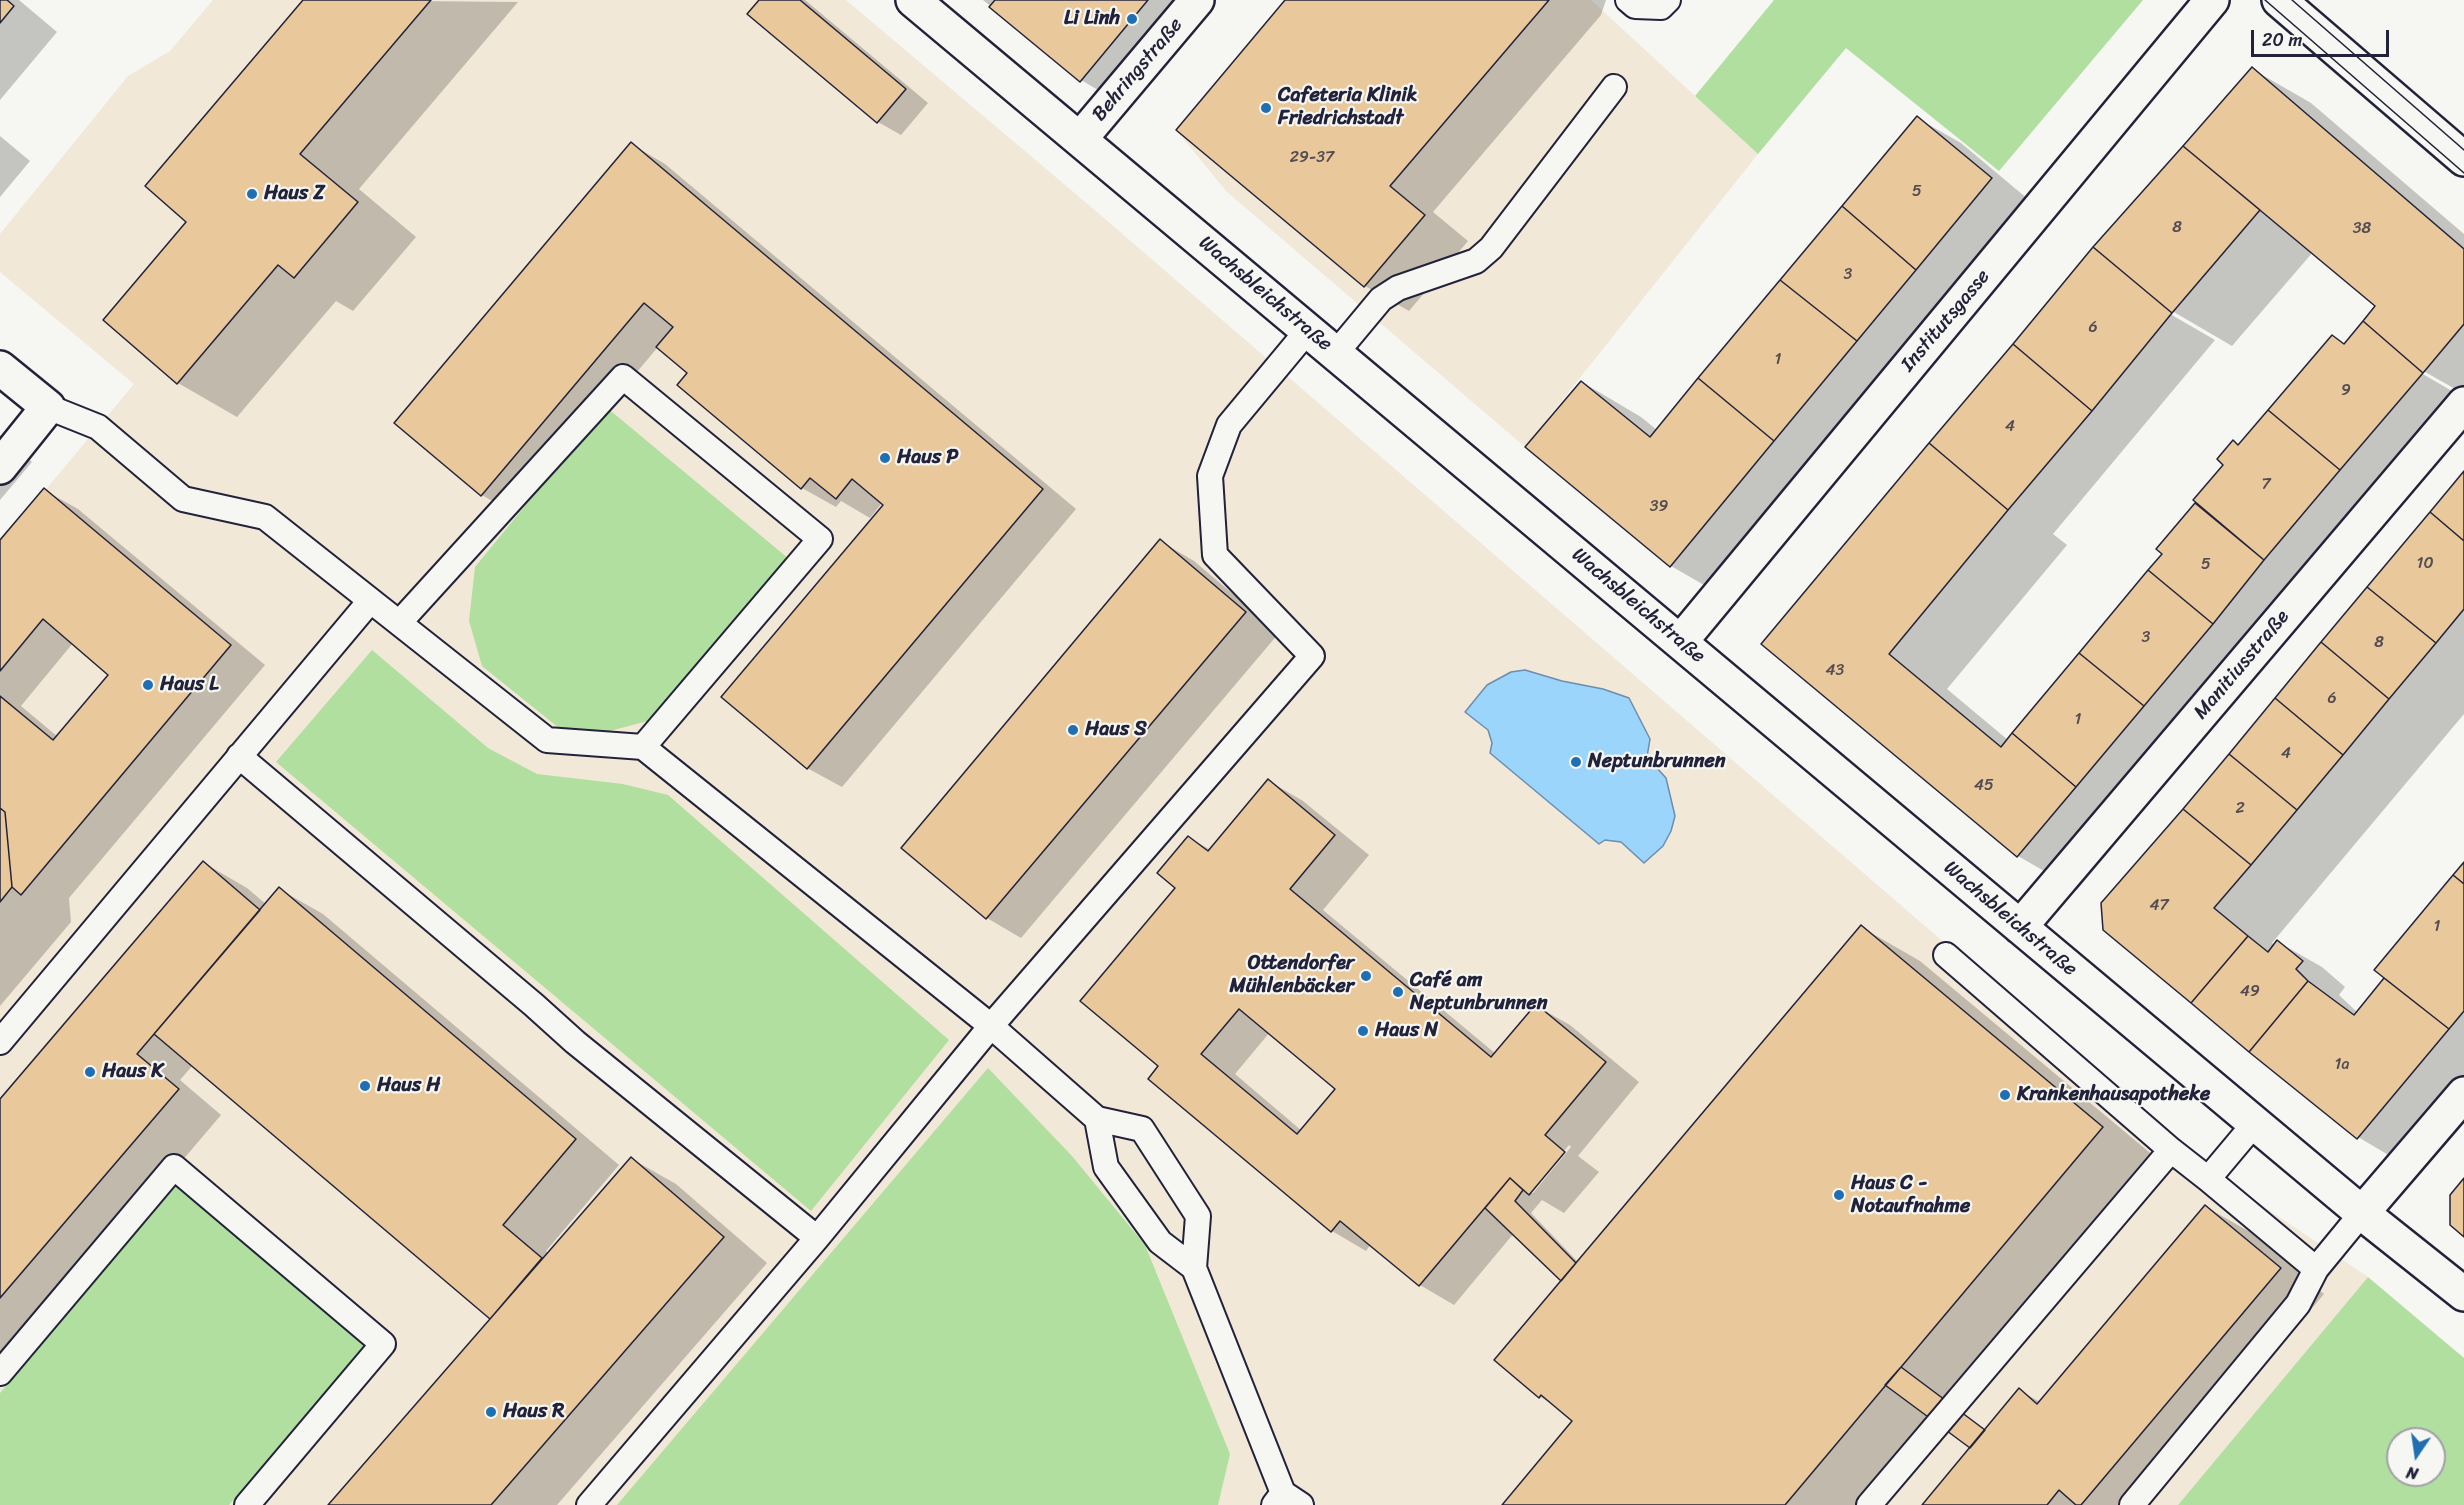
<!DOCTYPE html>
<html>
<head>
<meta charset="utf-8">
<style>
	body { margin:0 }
	#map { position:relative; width:2464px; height:1505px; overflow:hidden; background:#f6f6f2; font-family:Sriracha,sans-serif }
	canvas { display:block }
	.north { position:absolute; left:2386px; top:1427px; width:60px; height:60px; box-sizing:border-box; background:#f6f6f2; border:2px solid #a1a1a9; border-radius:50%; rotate:193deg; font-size:16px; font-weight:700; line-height:24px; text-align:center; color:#22223b }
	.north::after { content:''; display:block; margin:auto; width:21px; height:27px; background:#1f6fb2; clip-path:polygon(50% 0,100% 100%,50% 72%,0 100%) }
	.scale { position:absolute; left:2251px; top:30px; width:138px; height:27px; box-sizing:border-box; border:3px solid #22223b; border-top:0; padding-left:8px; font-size:18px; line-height:21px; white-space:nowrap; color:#22223b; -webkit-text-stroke:4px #f6f6f2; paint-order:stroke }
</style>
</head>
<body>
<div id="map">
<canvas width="2464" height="1505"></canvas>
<div class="north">N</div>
<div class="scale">20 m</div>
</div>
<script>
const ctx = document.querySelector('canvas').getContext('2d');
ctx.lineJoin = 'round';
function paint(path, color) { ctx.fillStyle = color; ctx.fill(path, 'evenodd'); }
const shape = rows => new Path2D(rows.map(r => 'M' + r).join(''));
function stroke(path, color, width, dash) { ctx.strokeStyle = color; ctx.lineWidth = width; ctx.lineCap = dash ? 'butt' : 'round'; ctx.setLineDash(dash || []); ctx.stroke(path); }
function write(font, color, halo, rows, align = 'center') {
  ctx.font = font + ' Sriracha,sans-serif'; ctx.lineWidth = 4.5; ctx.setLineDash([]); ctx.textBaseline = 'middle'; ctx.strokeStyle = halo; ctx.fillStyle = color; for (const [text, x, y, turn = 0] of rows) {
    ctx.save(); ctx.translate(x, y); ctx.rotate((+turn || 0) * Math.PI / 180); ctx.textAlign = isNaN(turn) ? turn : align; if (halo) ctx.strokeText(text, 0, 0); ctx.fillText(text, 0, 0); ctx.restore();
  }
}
paint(shape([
	[213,0,846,0,1090,206,2201,1164,2368,1277,2178,1505,0,1505,0,544,134,384,0,272,0,234,128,76,170,51],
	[1285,0,1591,0,1758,154,1525,447,1226,191,1176,130]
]), '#f2e8d8');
paint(shape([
	[1774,0,2143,0,1999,171,1846,48,1758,154,1695,96],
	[606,407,789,559,659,718,606,732,559,728,482,666,469,621,475,567],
	[372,650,488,748,537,774,623,784,668,795,949,1040,811,1211,276,762],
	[988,1068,1072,1156,1145,1245,1230,1454,1218,1505,617,1505],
	[176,1186,365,1346,229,1505,0,1505,0,1393],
	[2368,1277,2464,1358,2464,1505,2178,1505],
	[2398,1439,2434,1439,2434,1475,2398,1475]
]), '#b0df9f');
const water = shape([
	[1525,670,1562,681,1603,689,1629,698,1650,739,1647,757,1666,778,1675,816,1671,831,1663,846,1644,863,1621,842,1605,840,1599,844,1490,753,1492,743,1488,730,1465,712,1487,685,1511,672,1525,670]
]);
paint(water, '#9cd5fc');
stroke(water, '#6b8daf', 1.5);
paint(shape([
	[0,0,19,0,57,32,0,100],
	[305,0,518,2,359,189,416,237,353,311,336,301,237,417,178,383,188,222],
	[761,0,805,0,928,103,901,135,878,122],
	[983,0,1184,0,1125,106,1081,80],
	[1287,0,1606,0,1601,15,1433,212,1468,241,1409,311,1365,286],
	[2252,69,2311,103,2464,234,2464,394,2418,368,2416,370,2464,398,2322,595,2077,890,2018,856,1763,644],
	[2313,252,2377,306,2345,345,2332,337,2239,446,2233,442,2203,509,2196,504,2164,554,2008,740,1947,689,2067,545,2053,534,2215,340,2165,311,2167,308,2232,346],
	[1917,118,1961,143,2035,205,1730,600,1671,566,1582,382,1641,417,1657,430],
	[0,136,30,161,0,197],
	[631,144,665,164,1076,509,842,787,807,768,885,505,882,503,870,518,841,501,836,507,802,488,689,373,658,347,516,515,482,495],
	[0,435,32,462,0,500],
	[2464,473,2464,714,2272,943,2275,946,2278,942,2322,967,2345,987,2339,995,2358,1013,2386,978,2464,864,2464,1089,2402,1163,2358,1137,2103,904],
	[44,490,78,509,265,665,69,898,71,922,0,1006,0,543],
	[73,643,110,675,58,737,21,706],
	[1160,541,1194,561,1279,633,1021,938,987,918,903,847],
	[1269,781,1303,801,1369,855,1323,910,1496,1054,1536,1006,1570,1025,1639,1082,1578,1156,1599,1172,1564,1213,1542,1200,1531,1213,1578,1262,1861,927,1920,961,2161,1162,1955,1407,1986,1430,2019,1390,2040,1402,2206,1207,2250,1232,2324,1294,2146,1505,1923,1505,1971,1447,1940,1424,1872,1505,1504,1505,1575,1421,1557,1407,1539,1396,1563,1281,1514,1233,1454,1305,1420,1285,1371,1244,1366,1251,1332,1231,1150,1079,1160,1066,1177,888,1189,838,1211,850],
	[1270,1032,1337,1089,1302,1131,1235,1074],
	[1569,1145,1571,1147,1533,1193,1529,1193],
	[204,863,247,888,267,905,279,889,323,914,619,1165,546,1251,548,1253,632,1159,676,1184,767,1263,557,1505,330,1505,492,1319,193,1065,180,1080,221,1115,0,1375,0,1102]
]), '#0003');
const building = shape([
	[0,0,7,0,14,6,0,23,0,0],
	[303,0,431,0,300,154,358,202,294,278,278,265,177,384,103,320,186,222,145,186,303,0],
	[759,0,800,0,906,89,877,123,747,14,759,0],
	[995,0,1148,0,1080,82,989,7,995,0],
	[1285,0,1549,0,1390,186,1425,215,1364,287,1176,130,1285,0],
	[2252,67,2464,249,2464,324,2423,373,2363,321,2375,306,2183,146,2252,67],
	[1917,116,1992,178,1916,270,1842,206,1917,116],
	[631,142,1043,489,807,769,721,697,883,505,852,479,836,499,810,478,801,489,677,385,687,373,656,347,673,327,644,303,481,496,394,423,631,142],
	[2183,146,2260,210,2172,313,2093,247,2183,146],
	[1842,206,1916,270,1857,341,1780,280,1842,206],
	[2093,247,2172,313,2092,411,2013,344,2093,247],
	[1780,280,1857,341,1774,441,1698,378,1780,280],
	[2363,321,2423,373,2340,470,2268,410,2332,335,2344,344,2363,321],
	[2013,344,2092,411,2008,510,1929,443,2013,344],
	[1698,378,1774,441,1670,567,1525,447,1581,381,1650,437,1698,378],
	[2268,410,2340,470,2264,560,2193,500,2223,465,2217,459,2233,440,2238,445,2268,410],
	[1929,443,2008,510,1889,654,2001,747,2012,733,2076,787,2017,857,1761,644,1929,443],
	[2464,471,2464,541,2430,512,2464,471],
	[44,488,231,645,21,895,12,887,5,812,0,808,0,696,53,740,108,675,43,619,0,671,0,540,44,488],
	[2195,503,2264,560,2213,624,2148,570,2162,554,2156,549,2195,503],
	[2430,512,2464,541,2464,609,2436,643,2367,587,2430,512],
	[1160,539,1246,612,986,919,901,848,1160,539],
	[2148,570,2213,624,2144,706,2079,653,2148,570],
	[2367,587,2436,643,2389,699,2321,642,2367,587],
	[2321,642,2389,699,2343,755,2275,698,2321,642],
	[2079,653,2144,706,2076,787,2012,733,2079,653],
	[2275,698,2343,755,2297,810,2229,754,2275,698],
	[2229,754,2297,810,2251,865,2183,809,2229,754],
	[1268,779,1335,835,1290,889,1491,1057,1536,1004,1606,1062,1545,1135,1565,1152,1529,1195,1510,1178,1419,1286,1340,1221,1331,1232,1148,1079,1158,1066,1080,1001,1175,888,1157,873,1188,836,1208,851,1268,779],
	[1239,1009,1335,1089,1297,1134,1201,1054,1239,1009],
	[0,808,5,812,12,887,0,902,0,808],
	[2183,809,2251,865,2214,908,2248,936,2191,1003,2103,930,2101,903,2183,809],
	[203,861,260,910,137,1054,179,1089,0,1298,0,1099,203,861],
	[2464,862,2464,884,2453,875,2464,862],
	[2453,875,2464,884,2464,1011,2449,1029,2374,970,2453,875],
	[279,887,576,1139,503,1225,542,1258,490,1319,154,1034,279,887],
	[1861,925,2103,1127,1785,1505,1502,1505,1572,1421,1541,1395,1539,1398,1494,1360,1861,925],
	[2248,936,2268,952,2277,940,2303,961,2296,969,2308,981,2249,1052,2191,1003,2248,936],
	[2384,978,2449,1029,2357,1139,2249,1052,2308,981,2354,1015,2384,978],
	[631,1157,724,1237,491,1505,328,1505,631,1157],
	[1510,1178,1523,1190,1515,1201,1576,1263,1561,1281,1485,1208,1510,1178],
	[2464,1178,2464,1237,2450,1225,2450,1195,2464,1178],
	[2205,1205,2281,1268,2081,1505,2076,1505,2059,1490,2047,1505,1922,1505,2019,1388,2037,1404,2205,1205],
	[1901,1367,1985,1430,1970,1448,1885,1385,1901,1367]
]);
paint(building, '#e9c89b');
stroke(building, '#22223b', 1.5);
const service = shape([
	[1628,0,1635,6,1661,7,1668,0],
	[1336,353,1381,299,1398,288,1476,261,1491,248,1614,87],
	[48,407,98,427,183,499,265,517,547,740,643,747,991,1026,1097,1119,1142,1129,1198,1216,1194,1268,1283,1493],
	[399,623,623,377,820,539,643,747],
	[239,756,534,1005,575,1042,817,1238],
	[1946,955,2171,1150],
	[0,1042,370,601],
	[1097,1119,1106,1167,1160,1242,1194,1268],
	[2208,1179,2316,1269],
	[0,1373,174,1167,383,1344,247,1505],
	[589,1505,817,1238,991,1026,1312,656,1215,555,1210,476,1229,425,1308,330],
	[1274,1505,1283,1493,1301,1505],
	[1869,1505,2171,1150,2208,1179,2255,1123],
	[2132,1505,2298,1304,2316,1269,2362,1213]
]);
const minor = shape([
	[913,0,2362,1213,2464,1294],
	[1080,139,1197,0],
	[0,368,48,407,0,467],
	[1681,641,2212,0],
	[2020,927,2464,404],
	[2362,1213,2464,1094]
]);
const tertiary = shape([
	[2279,0,2464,159]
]);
stroke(service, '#22223b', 28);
stroke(minor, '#22223b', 38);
stroke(tertiary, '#22223b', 38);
stroke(service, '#f6f6f2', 24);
stroke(minor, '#f6f6f2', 33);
stroke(tertiary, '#f6f6f2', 33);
stroke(shape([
	[2265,0,2464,173],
	[2292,0,2464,150]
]), '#22223b', 1.5);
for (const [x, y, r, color] of [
	[1132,19,6,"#1f6fb2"],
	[1266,108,6,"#1f6fb2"],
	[252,194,6,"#1f6fb2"],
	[885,458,6,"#1f6fb2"],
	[148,685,6,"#1f6fb2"],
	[1073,730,6,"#1f6fb2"],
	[1576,762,6,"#1f6fb2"],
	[1366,976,6,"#1f6fb2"],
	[1398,992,6,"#1f6fb2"],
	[1363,1031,6,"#1f6fb2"],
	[90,1072,6,"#1f6fb2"],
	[365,1086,6,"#1f6fb2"],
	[2005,1095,6,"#1f6fb2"],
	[1839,1195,6,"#1f6fb2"],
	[491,1412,6,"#1f6fb2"]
]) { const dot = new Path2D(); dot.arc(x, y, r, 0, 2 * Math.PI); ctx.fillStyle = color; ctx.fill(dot); stroke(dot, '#f6f6f2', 2); }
write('16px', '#544c53', null, [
	["29-37",1312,158],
	["5",1917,192],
	["8",2177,228],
	["38",2362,229],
	["3",1848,275],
	["6",2093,328],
	["1",1778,360],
	["9",2346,391],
	["4",2010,427],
	["7",2266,485],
	["39",1659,507],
	["10",2425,564],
	["5",2206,565],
	["3",2146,638],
	["8",2379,643],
	["43",1835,671],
	["6",2332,699],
	["1",2078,720],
	["4",2286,754],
	["45",1984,786],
	["2",2240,809],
	["47",2159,906],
	["1",2437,927],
	["49",2250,992],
	["1a",2342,1065]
]);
write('bold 20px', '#22223b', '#f6f6f2', [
	["Li Linh",1120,19,"right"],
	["Cafeteria Klinik",1278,96],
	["Friedrichstadt",1278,119],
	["Haus Z",264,194],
	["Haus P",897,458],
	["Haus L",160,685],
	["Haus S",1085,730],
	["Neptunbrunnen",1588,762],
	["Ottendorfer",1354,964,"right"],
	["Mühlenbäcker",1354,987,"right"],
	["Café am",1410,981],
	["Neptunbrunnen",1410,1004],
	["Haus N",1375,1031],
	["Haus K",102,1072],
	["Haus H",377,1086],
	["Krankenhausapotheke",2017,1095],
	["Haus C -",1851,1184],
	["Notaufnahme",1851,1207],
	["Haus R",503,1412]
], 'left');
write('20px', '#22223b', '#f6f6f2', [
	["Behringstraße",1138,70,-50],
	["Wachsbleichstraße",1265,294,40],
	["Institutsgasse",1946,321,-50],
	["Wachsbleichstraße",1638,606,40],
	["Manitiusstraße",2242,665,-50],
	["Wachsbleichstraße",2010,919,40]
]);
</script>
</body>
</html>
